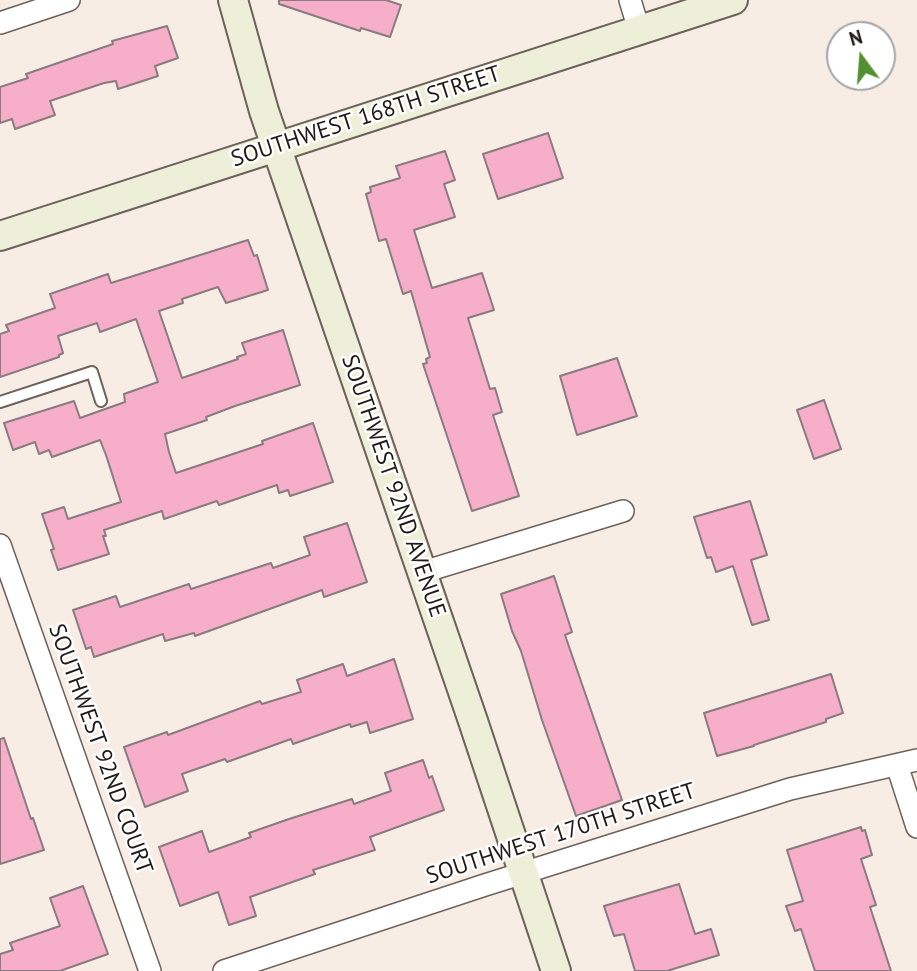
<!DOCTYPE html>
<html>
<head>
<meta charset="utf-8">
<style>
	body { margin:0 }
	#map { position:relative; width:917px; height:971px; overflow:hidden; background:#f8ede4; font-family:"PT Sans",sans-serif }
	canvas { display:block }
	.north { position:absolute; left:826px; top:21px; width:70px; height:70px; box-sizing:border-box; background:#fff; border:2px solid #a5a4a3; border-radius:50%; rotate:344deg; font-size:19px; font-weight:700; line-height:28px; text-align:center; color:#1f1b18 }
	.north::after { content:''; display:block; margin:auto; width:24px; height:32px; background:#529031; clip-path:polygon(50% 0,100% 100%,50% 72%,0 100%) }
</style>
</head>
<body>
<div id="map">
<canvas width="917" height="971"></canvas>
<div class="north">N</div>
</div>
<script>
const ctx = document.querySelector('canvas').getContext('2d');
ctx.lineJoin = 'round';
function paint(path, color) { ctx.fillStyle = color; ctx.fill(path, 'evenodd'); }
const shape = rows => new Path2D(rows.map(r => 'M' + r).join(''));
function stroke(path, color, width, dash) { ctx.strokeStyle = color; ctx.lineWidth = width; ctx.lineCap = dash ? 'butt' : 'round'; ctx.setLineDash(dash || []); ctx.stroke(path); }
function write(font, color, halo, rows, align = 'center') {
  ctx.font = font + ' "PT Sans",sans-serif'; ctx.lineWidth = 5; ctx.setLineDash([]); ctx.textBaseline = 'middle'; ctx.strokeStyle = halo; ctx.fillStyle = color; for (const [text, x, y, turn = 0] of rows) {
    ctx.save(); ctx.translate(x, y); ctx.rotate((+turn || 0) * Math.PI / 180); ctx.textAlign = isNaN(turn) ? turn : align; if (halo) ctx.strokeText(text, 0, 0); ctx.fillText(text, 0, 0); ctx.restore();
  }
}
const building = shape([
	[279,0,386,0,401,5,390,37,361,28,360,31,279,4,279,0],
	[167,26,178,58,155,66,158,76,118,89,116,81,104,83,50,101,55,115,15,129,12,119,0,123,0,87,28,78,26,74,113,44,112,41,167,26],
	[548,133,563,178,498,199,483,154,548,133],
	[445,151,455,180,444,184,455,217,414,230,432,288,482,273,494,310,468,318,490,389,495,388,502,412,493,415,519,496,472,511,423,364,427,363,426,359,430,357,411,291,403,294,386,239,379,241,366,194,371,192,370,187,400,178,396,166,445,151],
	[248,240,254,256,257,255,268,290,226,303,218,287,182,299,183,303,159,311,182,378,238,359,237,357,246,354,242,343,283,330,300,385,235,406,206,417,207,420,165,434,169,452,176,473,263,444,262,441,313,423,333,482,290,496,288,490,279,493,277,485,219,505,217,501,164,519,162,511,104,530,106,536,103,536,109,554,58,570,51,550,54,549,42,514,64,507,68,519,121,502,106,455,100,440,52,457,49,450,39,454,35,442,13,450,4,423,74,401,80,418,125,402,124,394,158,382,136,319,100,332,97,323,58,336,63,353,59,355,59,357,0,377,0,334,9,331,6,325,55,308,50,294,108,274,111,283,248,240],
	[617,358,637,416,577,435,560,376,617,358],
	[824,400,841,449,814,459,797,410,824,400],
	[750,501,767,555,751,560,769,620,752,625,733,566,716,572,711,557,707,558,694,517,750,501],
	[347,523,367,582,324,597,322,590,195,636,194,633,165,641,163,634,94,657,91,647,86,649,73,610,116,596,120,607,189,584,191,589,271,563,273,568,310,555,304,537,347,523],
	[554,576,572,632,565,635,622,800,576,816,542,720,521,651,512,631,501,594,554,576],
	[394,659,413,719,370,733,367,722,351,727,350,724,293,744,291,739,227,762,225,759,182,774,188,791,145,807,124,747,167,732,168,735,260,701,262,704,301,692,297,680,343,664,347,676,394,659],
	[831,674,843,713,826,719,826,722,754,745,754,746,717,756,704,713,831,674],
	[4,738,31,819,33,818,44,850,0,864,0,739,4,738],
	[423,760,429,778,432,776,444,810,370,837,375,850,313,870,315,874,250,897,256,916,229,925,218,892,180,906,159,847,202,831,209,852,251,837,249,833,289,819,352,799,354,804,391,791,385,773,423,760],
	[861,827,862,831,865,830,872,855,861,859,876,905,870,907,891,971,815,971,801,929,795,931,786,906,803,901,787,850,861,827],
	[679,884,695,934,711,929,719,955,667,971,635,971,624,934,614,936,604,906,679,884],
	[83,886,108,954,60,971,0,971,0,954,13,950,10,943,60,926,50,898,83,886]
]);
paint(building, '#f7afc9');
stroke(building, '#897b80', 2);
const lane = shape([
	[0,402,92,372,101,401]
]);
const street = shape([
	[630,0,639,30],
	[0,23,69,0],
	[0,545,150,971],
	[423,572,623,511],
	[897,765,917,827],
	[224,971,485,885,790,789,917,760]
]);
const secondary = shape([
	[233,0,264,111,473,721,556,971],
	[0,236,733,0]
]);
stroke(lane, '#6c625b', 14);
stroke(street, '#6c625b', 24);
stroke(secondary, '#6c625b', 32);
stroke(lane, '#fff', 10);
stroke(street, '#fff', 21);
stroke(secondary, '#edefd9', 28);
write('23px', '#1f1b18', '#fff', [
	["SOUTHWEST 168TH STREET",366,117,-18],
	["SOUTHWEST 92ND AVENUE",393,486,71],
	["SOUTHWEST 92ND COURT",100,749,70],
	["SOUTHWEST 170TH STREET",561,834,-18]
]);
</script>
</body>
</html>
